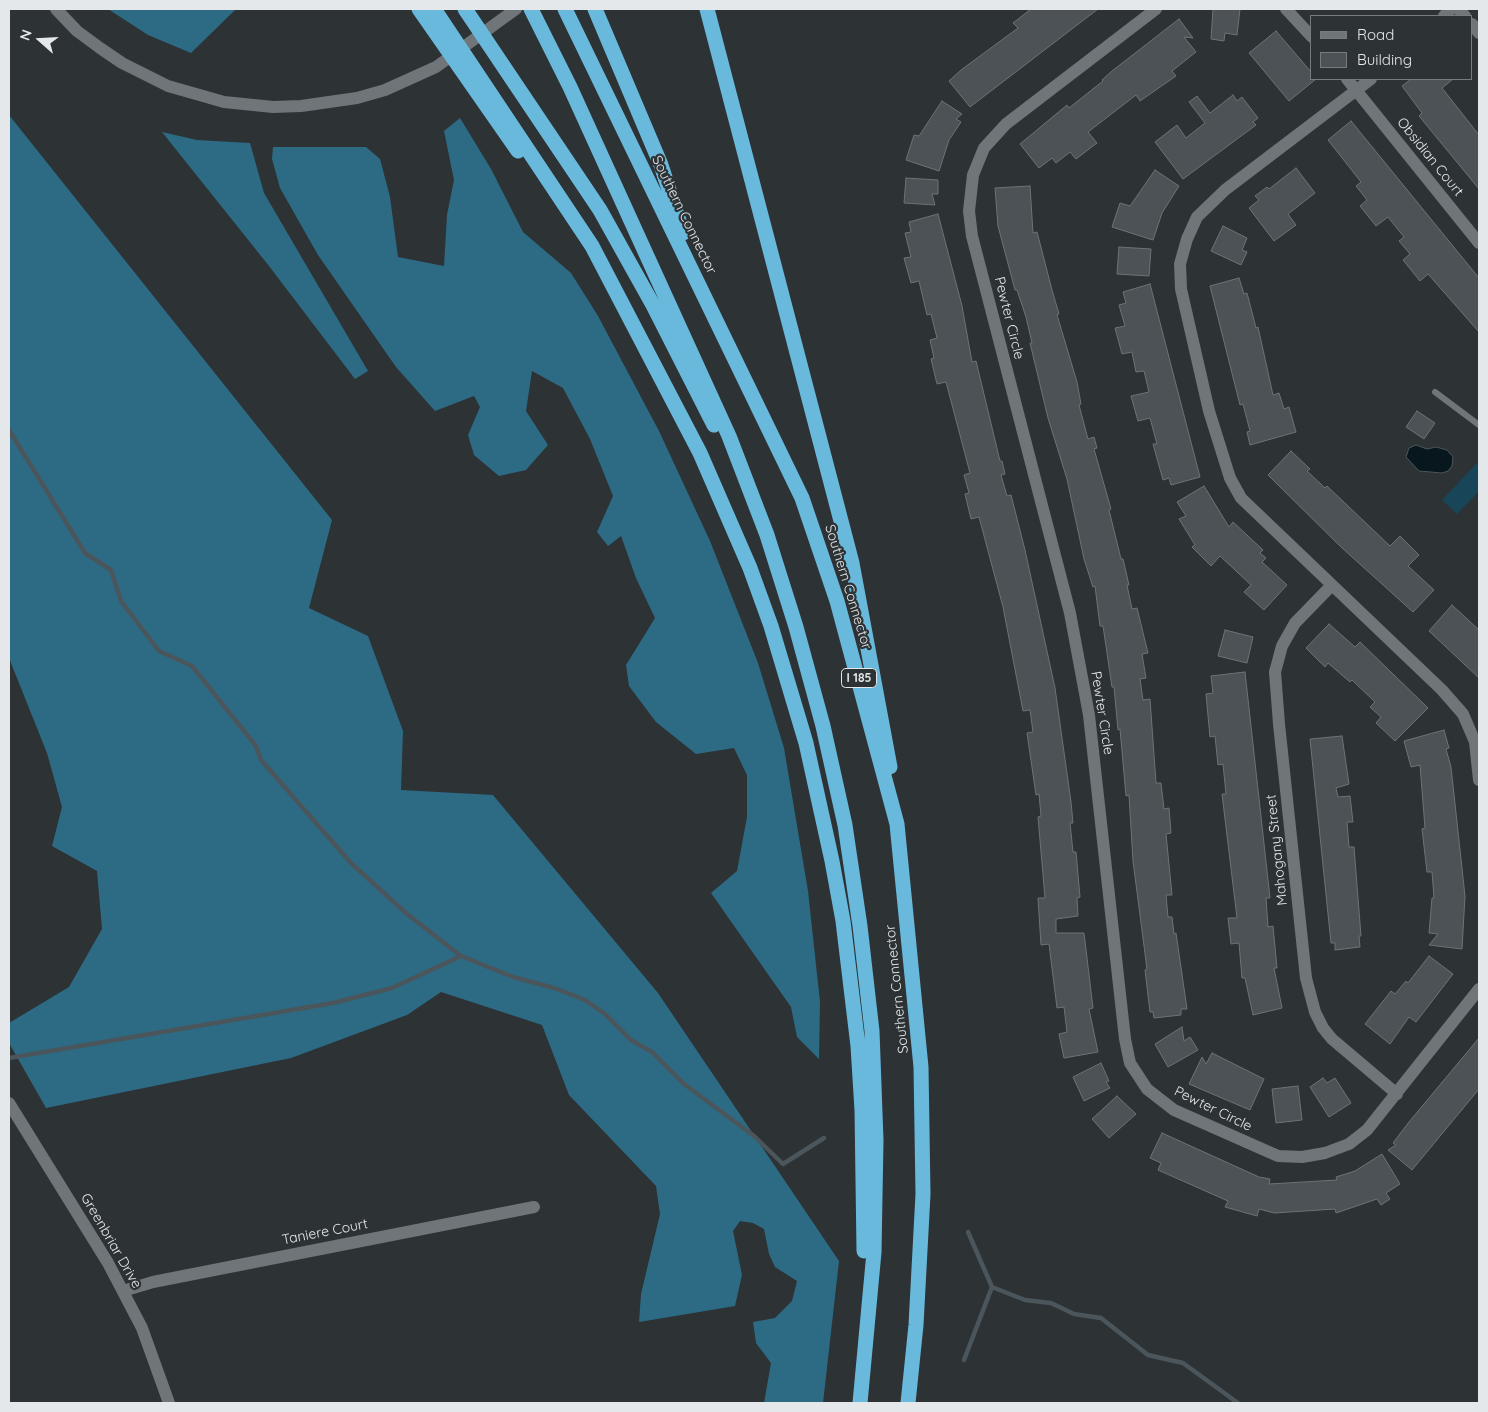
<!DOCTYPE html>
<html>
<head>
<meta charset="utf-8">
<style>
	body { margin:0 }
	#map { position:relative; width:1488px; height:1412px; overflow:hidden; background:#2d3235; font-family:Quicksand,sans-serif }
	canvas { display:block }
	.frame { position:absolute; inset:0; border:10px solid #e5e8ea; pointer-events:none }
	.legend { position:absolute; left:1310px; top:15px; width:162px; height:65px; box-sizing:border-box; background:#2d3235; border:1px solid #777b7d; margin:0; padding:6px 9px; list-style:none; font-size:15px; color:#e5e8ea }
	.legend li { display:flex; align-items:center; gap:10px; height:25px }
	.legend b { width:25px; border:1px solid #777b7d }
	.north { position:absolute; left:15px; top:15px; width:50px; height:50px; -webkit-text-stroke:4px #2d3235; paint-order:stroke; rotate:289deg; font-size:14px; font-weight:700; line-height:20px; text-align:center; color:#e5e8ea }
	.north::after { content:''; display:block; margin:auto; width:18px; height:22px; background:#e5e8ea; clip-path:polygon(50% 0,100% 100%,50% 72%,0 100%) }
</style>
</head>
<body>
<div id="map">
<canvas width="1488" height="1412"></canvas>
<div class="frame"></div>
<ul class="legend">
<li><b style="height:6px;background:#6f7578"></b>Road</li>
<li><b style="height:14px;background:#4c5255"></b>Building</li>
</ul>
<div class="north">N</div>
</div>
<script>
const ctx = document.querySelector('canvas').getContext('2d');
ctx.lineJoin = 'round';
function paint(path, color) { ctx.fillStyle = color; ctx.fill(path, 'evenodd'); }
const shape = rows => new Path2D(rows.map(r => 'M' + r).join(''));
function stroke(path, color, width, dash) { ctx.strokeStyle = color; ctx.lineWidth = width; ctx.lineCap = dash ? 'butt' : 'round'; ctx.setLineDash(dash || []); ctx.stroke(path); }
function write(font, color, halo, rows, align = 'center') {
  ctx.font = font + ' Quicksand,sans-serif'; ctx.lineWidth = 4.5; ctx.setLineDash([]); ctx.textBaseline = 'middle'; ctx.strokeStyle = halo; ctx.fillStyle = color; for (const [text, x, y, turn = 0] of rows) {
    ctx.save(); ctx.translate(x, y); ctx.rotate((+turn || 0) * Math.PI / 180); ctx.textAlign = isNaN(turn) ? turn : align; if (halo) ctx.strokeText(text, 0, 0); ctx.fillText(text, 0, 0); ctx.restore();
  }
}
paint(shape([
	[1476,464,1479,464,1479,491,1457,514,1442,500]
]), '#184558');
paint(shape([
	[108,9,155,10,236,9,191,53,148,35],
	[9,115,332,520,309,608,368,636,403,731,401,790,493,795,658,993,839,1261,823,1403,764,1403,771,1363,756,1343,753,1322,775,1318,792,1301,797,1281,775,1267,769,1254,764,1229,753,1223,740,1221,733,1231,742,1275,735,1306,639,1322,641,1294,660,1214,656,1186,569,1095,542,1025,441,992,407,1015,291,1058,46,1108,9,1043,9,1023,69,987,102,929,97,871,52,846,62,807,47,753,9,658],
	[460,118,491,169,523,232,571,273,598,316,659,431,710,541,758,663,784,748,808,891,820,1002,819,1059,797,1037,791,1007,711,893,737,871,747,817,747,775,734,748,696,754,656,722,629,686,626,665,655,618,636,578,621,536,608,546,597,532,613,496,590,439,563,388,532,371,526,411,548,445,526,470,499,476,474,455,468,435,480,407,474,396,435,411,396,367,318,255,280,188,272,159,273,147,366,147,380,159,390,197,398,257,444,266,447,215,454,180,444,131],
	[162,132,197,140,250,143,264,193,368,371,355,379,269,266]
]), '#2d6b85');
const water = shape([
	[1416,445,1427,449,1436,447,1447,450,1453,457,1452,466,1448,471,1442,473,1419,471,1406,457,1409,448,1416,445]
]);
paint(water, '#08171e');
stroke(water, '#4a565b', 1);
stroke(shape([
	[9,430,85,553,111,570,121,601,159,651,192,666,256,746,261,760,351,863,407,914,461,956,513,977,554,988,585,1000,605,1014,631,1040,652,1052,684,1084,754,1136,783,1164,824,1138],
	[9,1058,333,1003,392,988,461,956],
	[968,1232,992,1287,1025,1300,1051,1303,1074,1314,1101,1318,1148,1355,1183,1363,1238,1403],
	[964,1360,992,1287]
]), '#4a565b', 4.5);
const building = shape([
	[1031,9,1098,9,970,107,949,81,961,70,1018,28,1013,23,1031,9],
	[1213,9,1240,9,1237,35,1225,33,1224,41,1211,39,1213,9],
	[1179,19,1193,38,1184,37,1196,52,1172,71,1176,76,1140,101,1136,95,1088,132,1097,143,1076,159,1070,152,1056,163,1052,158,1039,168,1020,144,1067,105,1069,108,1103,81,1102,80,1112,71,1179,19],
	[1276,31,1312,73,1312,79,1316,79,1289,101,1249,53,1276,31],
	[1411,79,1453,79,1442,88,1479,135,1479,189,1419,116,1422,113,1402,86,1411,79],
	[1233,95,1237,101,1242,97,1258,118,1253,122,1256,125,1183,179,1155,142,1177,125,1186,138,1205,123,1189,102,1197,96,1210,113,1233,95],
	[942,101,962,114,956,119,961,122,949,140,939,171,906,160,914,135,919,136,942,101],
	[1351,121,1479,278,1479,332,1428,274,1420,281,1403,260,1410,254,1399,241,1404,237,1388,217,1376,226,1360,206,1367,200,1356,186,1361,182,1328,140,1351,121],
	[1296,168,1315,193,1288,214,1296,225,1274,241,1249,208,1259,200,1255,196,1267,187,1269,189,1296,168],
	[1155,170,1179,186,1162,213,1153,240,1112,227,1120,203,1130,206,1155,170],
	[906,178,938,180,938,194,932,194,935,205,904,203,906,178],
	[1030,186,1033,233,1037,232,1052,290,1059,314,1057,315,1077,382,1081,404,1079,405,1088,439,1094,437,1097,448,1094,449,1111,509,1109,510,1121,559,1123,559,1129,585,1127,585,1132,609,1137,608,1148,653,1142,654,1146,678,1140,679,1143,700,1150,699,1156,783,1161,783,1164,809,1169,808,1171,833,1166,834,1172,895,1166,895,1168,917,1172,917,1174,934,1176,933,1187,1009,1181,1009,1181,1015,1154,1018,1153,1012,1150,1012,1145,970,1147,969,1133,861,1129,795,1126,796,1120,729,1118,730,1114,687,1112,687,1103,626,1100,626,1095,586,1093,587,1084,559,1067,479,1048,418,1030,343,1032,343,1026,317,1017,290,1015,290,998,226,995,188,1030,186],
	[938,214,962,306,972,362,976,361,1000,461,1002,461,1005,474,1001,475,1007,496,1011,495,1025,550,1055,688,1071,802,1073,823,1070,823,1073,852,1076,852,1080,897,1077,898,1078,916,1056,919,1056,933,1084,933,1093,1008,1089,1009,1098,1052,1064,1058,1059,1034,1067,1032,1064,1007,1057,1008,1049,944,1041,945,1038,898,1045,898,1038,817,1041,816,1039,794,1036,795,1027,733,1033,732,1030,710,1023,711,1003,607,979,517,971,519,965,494,969,493,964,475,970,473,946,382,937,384,931,359,934,358,930,340,937,338,931,314,927,315,919,281,911,283,904,258,911,257,905,233,911,232,909,222,938,214],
	[1223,226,1247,238,1242,250,1247,252,1241,265,1211,251,1223,226],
	[1119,247,1151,249,1149,276,1117,274,1119,247],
	[1239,278,1244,294,1247,293,1256,328,1258,327,1273,395,1279,393,1284,409,1289,407,1296,432,1250,445,1247,432,1250,431,1243,404,1240,405,1210,286,1239,278],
	[1150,284,1200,477,1171,485,1169,478,1163,480,1153,444,1157,444,1150,418,1138,421,1131,396,1149,392,1144,371,1136,372,1132,352,1122,354,1115,328,1125,326,1119,305,1126,303,1123,292,1150,284],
	[1417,411,1435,423,1424,439,1406,427,1417,411],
	[1291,451,1310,469,1307,471,1325,488,1327,486,1390,546,1400,536,1419,555,1408,566,1434,590,1413,612,1341,547,1268,475,1291,451],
	[1204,486,1229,527,1233,522,1263,550,1260,553,1266,558,1262,562,1287,585,1264,610,1244,592,1251,585,1220,556,1211,566,1192,547,1195,545,1179,519,1186,516,1177,502,1204,486],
	[1452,605,1479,630,1479,678,1429,631,1452,605],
	[1329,624,1355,647,1360,642,1428,708,1395,741,1376,723,1381,717,1370,707,1375,702,1352,680,1350,682,1328,663,1325,667,1306,648,1329,624],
	[1225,630,1253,637,1247,663,1218,656,1225,630],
	[1245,672,1270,898,1266,898,1268,927,1273,926,1277,968,1274,968,1282,1008,1253,1015,1245,978,1242,978,1239,943,1231,944,1228,918,1237,918,1222,794,1226,794,1223,764,1218,765,1215,736,1210,737,1206,694,1213,693,1211,676,1245,672],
	[1444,730,1449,748,1446,749,1451,767,1465,896,1462,949,1429,945,1438,934,1429,933,1432,898,1434,898,1432,872,1427,872,1422,829,1425,828,1420,765,1411,767,1404,741,1444,730],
	[1342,736,1349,784,1336,788,1338,797,1350,796,1353,822,1347,822,1349,847,1354,847,1361,936,1359,936,1360,947,1335,950,1335,943,1331,943,1310,739,1342,736],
	[1429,956,1453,974,1416,1022,1409,1017,1390,1044,1365,1024,1391,991,1395,994,1406,981,1408,983,1429,956],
	[1182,1027,1184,1041,1190,1037,1198,1050,1168,1067,1155,1044,1182,1027],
	[1479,1038,1479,1089,1412,1170,1388,1150,1396,1145,1393,1143,1409,1122,1479,1038],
	[1212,1053,1264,1079,1250,1110,1189,1084,1202,1057,1206,1064,1212,1053],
	[1101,1063,1109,1081,1106,1082,1110,1088,1084,1101,1073,1077,1101,1063],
	[1323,1078,1327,1083,1335,1078,1351,1103,1329,1117,1310,1087,1323,1078],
	[1298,1086,1302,1120,1276,1123,1272,1089,1298,1086],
	[1117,1096,1136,1114,1109,1138,1092,1119,1117,1096],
	[1162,1133,1259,1177,1270,1179,1269,1184,1337,1180,1336,1177,1355,1171,1382,1154,1400,1184,1386,1193,1390,1199,1381,1205,1377,1199,1336,1213,1335,1209,1274,1213,1259,1209,1257,1216,1225,1207,1228,1201,1158,1170,1161,1163,1150,1158,1162,1133]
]);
paint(building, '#4c5255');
stroke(building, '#6d7376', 1);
stroke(shape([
	[1435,392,1479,425]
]), '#6f7578', 6);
stroke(shape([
	[1156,9,1006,124,984,148,973,175,969,211,972,236,1070,613,1089,715,1125,1039,1130,1063,1147,1089,1174,1110,1278,1156,1302,1157,1325,1153,1349,1144,1367,1130,1479,989],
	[1286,9,1312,37],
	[1444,16,1451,9],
	[1347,79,1479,243],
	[1371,79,1225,190,1197,217,1187,239,1180,264,1181,289,1209,411,1230,478,1241,498,1442,690,1463,714,1475,742,1479,780],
	[1332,585,1295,623,1282,646,1275,672,1279,724,1306,978,1315,1012,1323,1028,1332,1039,1397,1094],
	[9,1103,108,1263,142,1328,169,1403],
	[123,1291,153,1282,534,1207]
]), '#6f7578', 12);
stroke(shape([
	[56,9,77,31,100,48,122,63,168,86,224,102,273,107,301,106,357,98,385,90,436,67,516,9],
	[1458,9,1465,16],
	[1472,24,1479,33]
]), '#6f7578', 12);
stroke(shape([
	[419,9,518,151],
	[434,9,592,246,700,453,750,568,771,626,806,743,832,861,843,921,858,1046,862,1110,864,1251],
	[465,9,600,210,653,305,714,425],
	[531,9,570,87,729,436,767,535,796,627,823,726,845,825,860,926,872,1031,876,1140,874,1252,860,1403],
	[565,9,802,498,837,601,897,824,921,1067,923,1194,916,1325,908,1403],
	[595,9,661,165,683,233],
	[707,9,852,563,890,767]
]), '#69b9dd', 15);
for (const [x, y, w] of [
	[859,678,35]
]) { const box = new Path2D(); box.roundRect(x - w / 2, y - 9.5, w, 19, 4); ctx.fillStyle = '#2d3235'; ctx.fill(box); stroke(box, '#e5e8ea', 1); }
write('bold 12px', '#e5e8ea', null, [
	["I 185",859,678]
]);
write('14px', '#e5e8ea', '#2d3235', [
	["Obsidian Court",1430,157,51],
	["Southern Connector",684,215,64],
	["Pewter Circle",1009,318,76],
	["Southern Connector",848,587,73],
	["Pewter Circle",1102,713,81],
	["Mahogany Street",1277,850,-96],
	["Southern Connector",897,989,-96],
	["Pewter Circle",1213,1109,26],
	["Taniere Court",325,1232,-11],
	["Greenbriar Drive",111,1241,60]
]);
</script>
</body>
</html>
